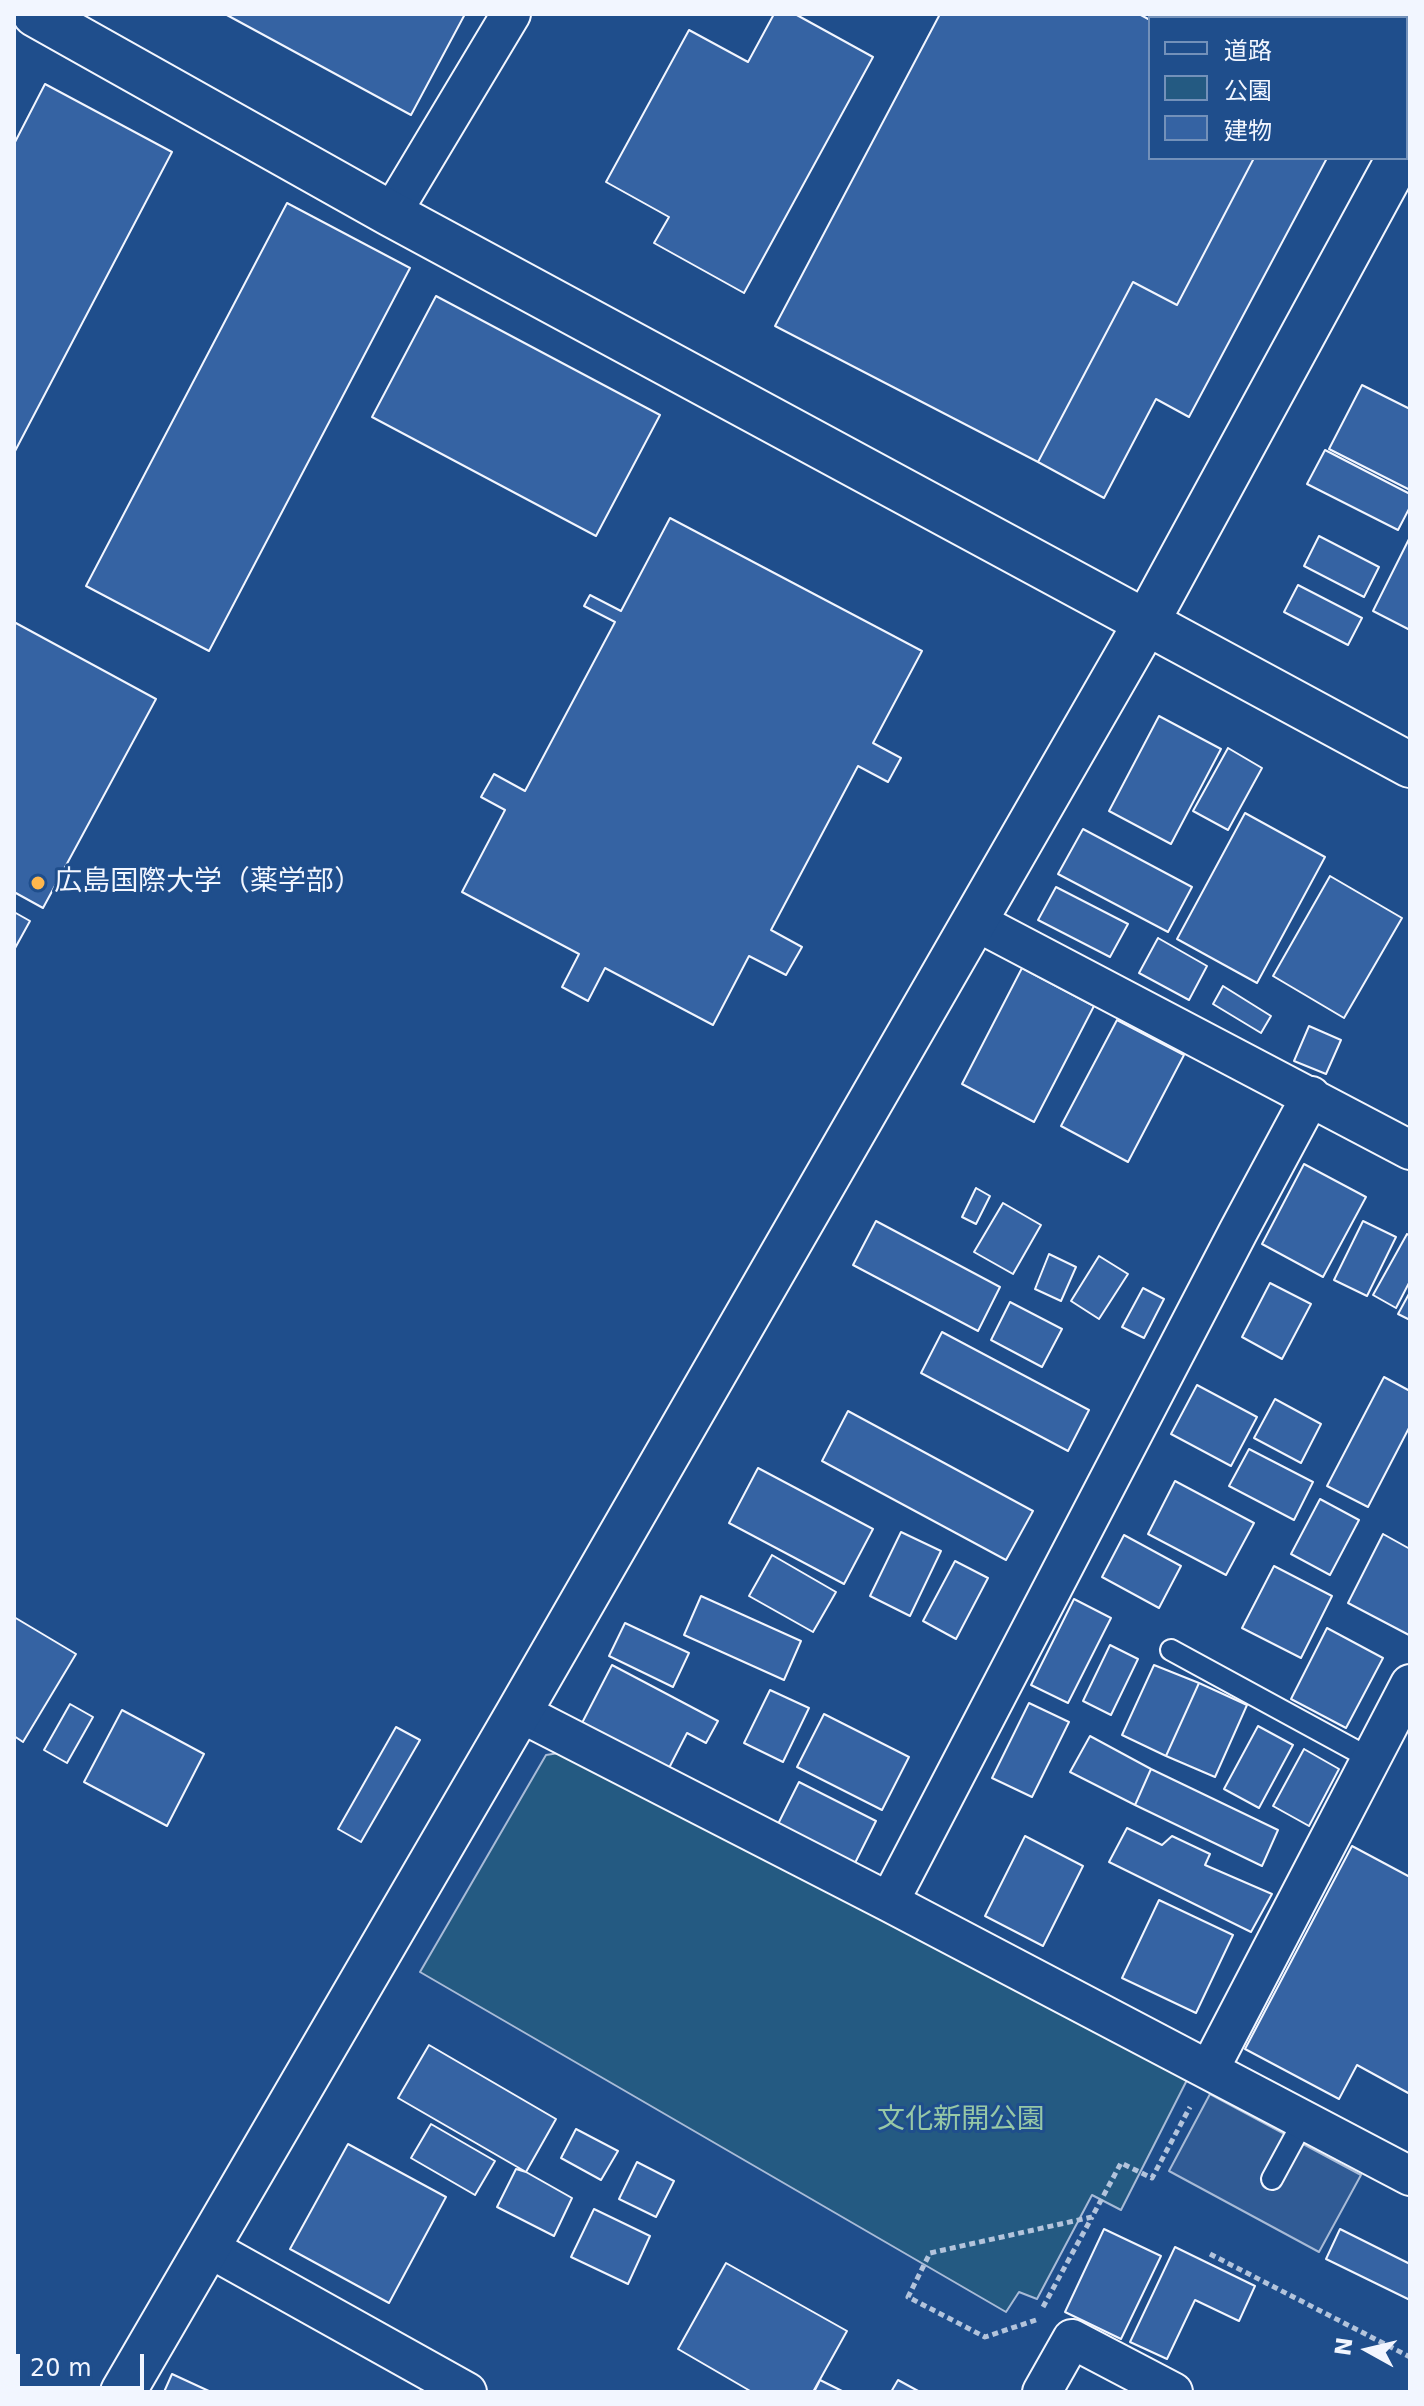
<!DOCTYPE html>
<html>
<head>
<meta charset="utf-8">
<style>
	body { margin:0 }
	#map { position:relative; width:1424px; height:2406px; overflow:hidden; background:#1f4e8c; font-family:"DejaVu Sans","Noto Sans JP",sans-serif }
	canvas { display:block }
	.frame { position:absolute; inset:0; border:16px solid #f2f6ff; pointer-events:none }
	.legend { position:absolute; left:1148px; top:16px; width:260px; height:144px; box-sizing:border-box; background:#1f4e8c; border:2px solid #7391ba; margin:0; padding:10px 14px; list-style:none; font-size:24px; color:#f2f6ff }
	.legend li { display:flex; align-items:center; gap:16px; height:40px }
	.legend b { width:40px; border:2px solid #7391ba }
	.north { position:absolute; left:1328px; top:2310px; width:80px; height:80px; -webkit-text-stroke:6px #1f4e8c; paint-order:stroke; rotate:278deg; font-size:22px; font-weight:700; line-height:32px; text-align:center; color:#f2f6ff }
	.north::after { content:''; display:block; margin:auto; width:28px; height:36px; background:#f2f6ff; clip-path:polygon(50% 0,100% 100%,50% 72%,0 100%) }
	.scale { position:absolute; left:16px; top:2354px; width:128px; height:36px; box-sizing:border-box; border:4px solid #f2f6ff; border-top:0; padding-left:10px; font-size:24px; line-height:28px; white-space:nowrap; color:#f2f6ff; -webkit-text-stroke:6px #1f4e8c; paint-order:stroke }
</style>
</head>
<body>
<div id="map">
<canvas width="1424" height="2406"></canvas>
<div class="frame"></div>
<ul class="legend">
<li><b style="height:10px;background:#1f4e8c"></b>道路</li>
<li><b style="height:22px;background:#245a82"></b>公園</li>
<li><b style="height:22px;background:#3563a3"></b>建物</li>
</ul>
<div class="north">N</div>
<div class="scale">20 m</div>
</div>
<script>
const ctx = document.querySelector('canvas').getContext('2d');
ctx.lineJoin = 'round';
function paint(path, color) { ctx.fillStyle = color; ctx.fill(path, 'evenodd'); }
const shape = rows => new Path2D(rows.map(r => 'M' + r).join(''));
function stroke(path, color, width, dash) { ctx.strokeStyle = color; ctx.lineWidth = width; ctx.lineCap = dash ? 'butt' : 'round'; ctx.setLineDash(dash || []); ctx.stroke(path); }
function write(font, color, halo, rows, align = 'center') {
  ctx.font = font + ' "DejaVu Sans","Noto Sans JP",sans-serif'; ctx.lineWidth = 6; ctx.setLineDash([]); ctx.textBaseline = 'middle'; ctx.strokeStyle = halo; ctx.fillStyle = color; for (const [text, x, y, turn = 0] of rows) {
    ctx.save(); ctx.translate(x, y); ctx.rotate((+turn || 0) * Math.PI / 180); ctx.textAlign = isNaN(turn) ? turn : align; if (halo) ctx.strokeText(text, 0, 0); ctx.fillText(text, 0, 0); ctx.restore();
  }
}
const green = shape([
	[559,1753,1188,2078,1121,2210,1092,2195,1037,2299,1019,2292,1006,2312,420,1972,546,1755,559,1753]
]);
paint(green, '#245a82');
stroke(green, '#a8bbd7', 2);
const parking = shape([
	[1210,2094,1361,2175,1319,2252,1169,2171,1210,2094]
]);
paint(parking, '#305b95');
stroke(parking, '#a8bbd7', 2);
const building = shape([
	[225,14,465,14,411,115,225,14],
	[774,14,795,14,873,57,744,293,654,243,669,217,606,182,689,30,748,62,774,14],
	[940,14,1139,14,1150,20,1150,158,1254,158,1177,305,1133,282,1038,462,775,326,940,14],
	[45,84,172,152,14,453,14,144,45,84],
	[1254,158,1327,158,1189,417,1156,399,1104,498,1038,462,1133,282,1177,305,1254,158],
	[287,203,410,268,209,651,86,586,287,203],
	[436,296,660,415,596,536,372,417,436,296],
	[1362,385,1410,409,1410,490,1329,449,1362,385],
	[1325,450,1410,494,1410,507,1398,530,1307,484,1325,450],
	[670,518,922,651,873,743,901,758,888,782,858,766,771,930,802,947,786,975,749,956,713,1025,605,968,588,1001,562,987,579,954,462,892,505,810,481,797,494,774,525,791,615,622,584,606,590,595,621,611,670,518],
	[1319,536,1379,567,1364,597,1304,566,1319,536],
	[1410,537,1410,630,1373,611,1410,537],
	[1298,585,1362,618,1348,645,1284,612,1298,585],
	[14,622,156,699,43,908,14,892,14,622],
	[1159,716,1221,749,1171,844,1109,811,1159,716],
	[1228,748,1262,768,1228,830,1193,811,1228,748],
	[1245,813,1325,857,1257,983,1177,939,1245,813],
	[1083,829,1192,887,1168,932,1058,874,1083,829],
	[1330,876,1402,918,1344,1018,1273,976,1330,876],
	[1056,887,1128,924,1110,957,1038,920,1056,887],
	[14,912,30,921,14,950,14,912],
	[1158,938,1207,966,1189,1000,1139,973,1158,938],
	[1022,968,1094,1006,1034,1122,962,1084,1022,968],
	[1223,986,1271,1016,1261,1033,1213,1004,1223,986],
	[1117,1020,1184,1055,1128,1162,1061,1126,1117,1020],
	[1309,1026,1341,1040,1326,1074,1294,1061,1309,1026],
	[1304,1164,1366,1197,1323,1277,1262,1244,1304,1164],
	[976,1188,990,1196,976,1224,962,1217,976,1188],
	[1003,1203,1041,1225,1013,1274,974,1252,1003,1203],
	[876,1221,1000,1287,978,1331,853,1265,876,1221],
	[1363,1221,1396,1237,1367,1296,1334,1280,1363,1221],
	[1407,1234,1410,1236,1410,1281,1396,1308,1373,1295,1407,1234],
	[1049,1254,1076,1267,1061,1301,1035,1289,1049,1254],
	[1099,1256,1128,1274,1099,1319,1071,1301,1099,1256],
	[1270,1283,1311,1304,1282,1359,1242,1337,1270,1283],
	[1143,1288,1164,1299,1144,1338,1122,1327,1143,1288],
	[1410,1292,1410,1320,1398,1314,1410,1292],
	[1010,1302,1062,1329,1042,1367,991,1340,1010,1302],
	[942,1332,1089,1410,1068,1451,921,1373,942,1332],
	[1384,1377,1410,1391,1410,1426,1368,1507,1327,1486,1384,1377],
	[1197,1385,1257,1417,1231,1466,1171,1434,1197,1385],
	[1275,1399,1321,1424,1301,1463,1254,1438,1275,1399],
	[848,1411,1033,1511,1006,1560,822,1461,848,1411],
	[1249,1449,1313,1482,1294,1520,1229,1486,1249,1449],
	[758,1468,873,1529,844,1584,729,1523,758,1468],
	[1175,1481,1254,1523,1226,1575,1148,1534,1175,1481],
	[1320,1499,1359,1520,1330,1575,1291,1554,1320,1499],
	[901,1532,941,1551,910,1616,870,1596,901,1532],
	[1383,1534,1410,1549,1409,1635,1348,1603,1383,1534],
	[1124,1535,1181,1566,1159,1608,1102,1577,1124,1535],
	[772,1555,836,1592,813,1632,749,1596,772,1555],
	[955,1561,988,1578,956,1639,923,1621,955,1561],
	[1274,1566,1332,1596,1301,1658,1242,1628,1274,1566],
	[701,1596,801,1641,784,1680,684,1635,701,1596],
	[1074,1599,1111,1618,1068,1703,1031,1685,1074,1599],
	[14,1617,76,1654,23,1742,14,1736,14,1617],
	[625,1623,689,1653,673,1687,609,1656,625,1623],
	[1327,1628,1383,1658,1346,1728,1291,1699,1327,1628],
	[1110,1645,1138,1659,1111,1715,1083,1701,1110,1645],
	[612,1665,718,1721,706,1743,687,1733,669,1768,582,1723,612,1665],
	[1154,1665,1199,1683,1166,1756,1122,1735,1154,1665],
	[1199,1683,1247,1705,1215,1777,1166,1756,1199,1683],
	[770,1690,809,1708,783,1762,744,1743,770,1690],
	[1029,1703,1069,1722,1032,1797,992,1778,1029,1703],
	[70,1704,93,1717,67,1763,44,1750,70,1704],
	[122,1710,204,1754,167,1826,84,1782,122,1710],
	[824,1714,909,1757,882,1810,797,1767,824,1714],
	[1258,1726,1293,1745,1259,1808,1224,1789,1258,1726],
	[396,1727,420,1740,361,1842,338,1829,396,1727],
	[1090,1736,1151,1769,1135,1805,1070,1772,1090,1736],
	[1304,1749,1339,1769,1309,1826,1273,1806,1304,1749],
	[1151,1769,1278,1830,1262,1866,1135,1805,1151,1769],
	[799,1782,876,1821,854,1865,777,1826,799,1782],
	[1127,1828,1162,1845,1172,1836,1210,1854,1205,1865,1272,1894,1251,1932,1109,1862,1127,1828],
	[1025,1836,1083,1866,1043,1946,985,1916,1025,1836],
	[1352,1846,1410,1877,1410,2094,1357,2065,1339,2099,1245,2049,1352,1846],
	[1159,1900,1233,1935,1196,2013,1122,1978,1159,1900],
	[429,2045,556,2119,526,2172,398,2098,429,2045],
	[431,2124,495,2161,475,2195,411,2158,431,2124],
	[576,2129,618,2151,601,2180,561,2158,576,2129],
	[348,2144,446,2197,389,2303,290,2249,348,2144],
	[637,2162,674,2181,656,2217,619,2199,637,2162],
	[516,2169,526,2172,572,2198,554,2236,497,2207,516,2169],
	[594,2209,650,2236,628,2284,571,2257,594,2209],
	[1104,2229,1161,2256,1121,2339,1065,2312,1104,2229],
	[1340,2229,1410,2264,1410,2300,1326,2259,1340,2229],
	[1175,2247,1255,2286,1239,2321,1195,2300,1167,2359,1130,2342,1175,2247],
	[726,2263,847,2331,813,2392,752,2392,678,2349,726,2263],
	[172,2374,211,2392,164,2392,172,2374],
	[820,2380,844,2392,814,2392,820,2380],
	[898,2380,920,2392,891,2392,898,2380]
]);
paint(building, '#3563a3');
stroke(building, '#f2f6ff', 2);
const lane = shape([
	[1171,1650,1371,1759],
	[1272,2179,1304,2120]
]);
const street = shape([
	[391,214,511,14],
	[975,921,1410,1150],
	[519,1712,889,1902,1410,2176],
	[889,1902,1238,1232,1311,1096],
	[1209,2070,1410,1684],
	[209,2248,467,2392],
	[1042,2392,1072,2339,1173,2392]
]);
const secondary = shape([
	[35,14,391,214,1410,765],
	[123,2392,519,1712,1146,623,1399,158]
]);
stroke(lane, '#f2f6ff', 24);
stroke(street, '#f2f6ff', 42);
stroke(secondary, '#f2f6ff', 48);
stroke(shape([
	[1210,2254,1410,2357],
	[1043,2307,1092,2217],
	[1036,2320,985,2337,908,2297,930,2253,1092,2217,1121,2163,1152,2178,1190,2107]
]), '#b3c4dc', 5, [6, 4]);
stroke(lane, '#1f4e8c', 20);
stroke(street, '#1f4e8c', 38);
stroke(secondary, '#1f4e8c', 44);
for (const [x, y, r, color] of [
	[38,883,8,"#ffb74d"]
]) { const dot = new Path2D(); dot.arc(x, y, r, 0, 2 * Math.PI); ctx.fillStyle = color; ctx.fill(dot); stroke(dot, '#1f4e8c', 3); }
write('28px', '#f2f6ff', '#1f4e8c', [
	["広島国際大学（薬学部）",54,883]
], 'left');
write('28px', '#97c8a6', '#1f4e8c', [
	["文化新開公園",961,2121]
]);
</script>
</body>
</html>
